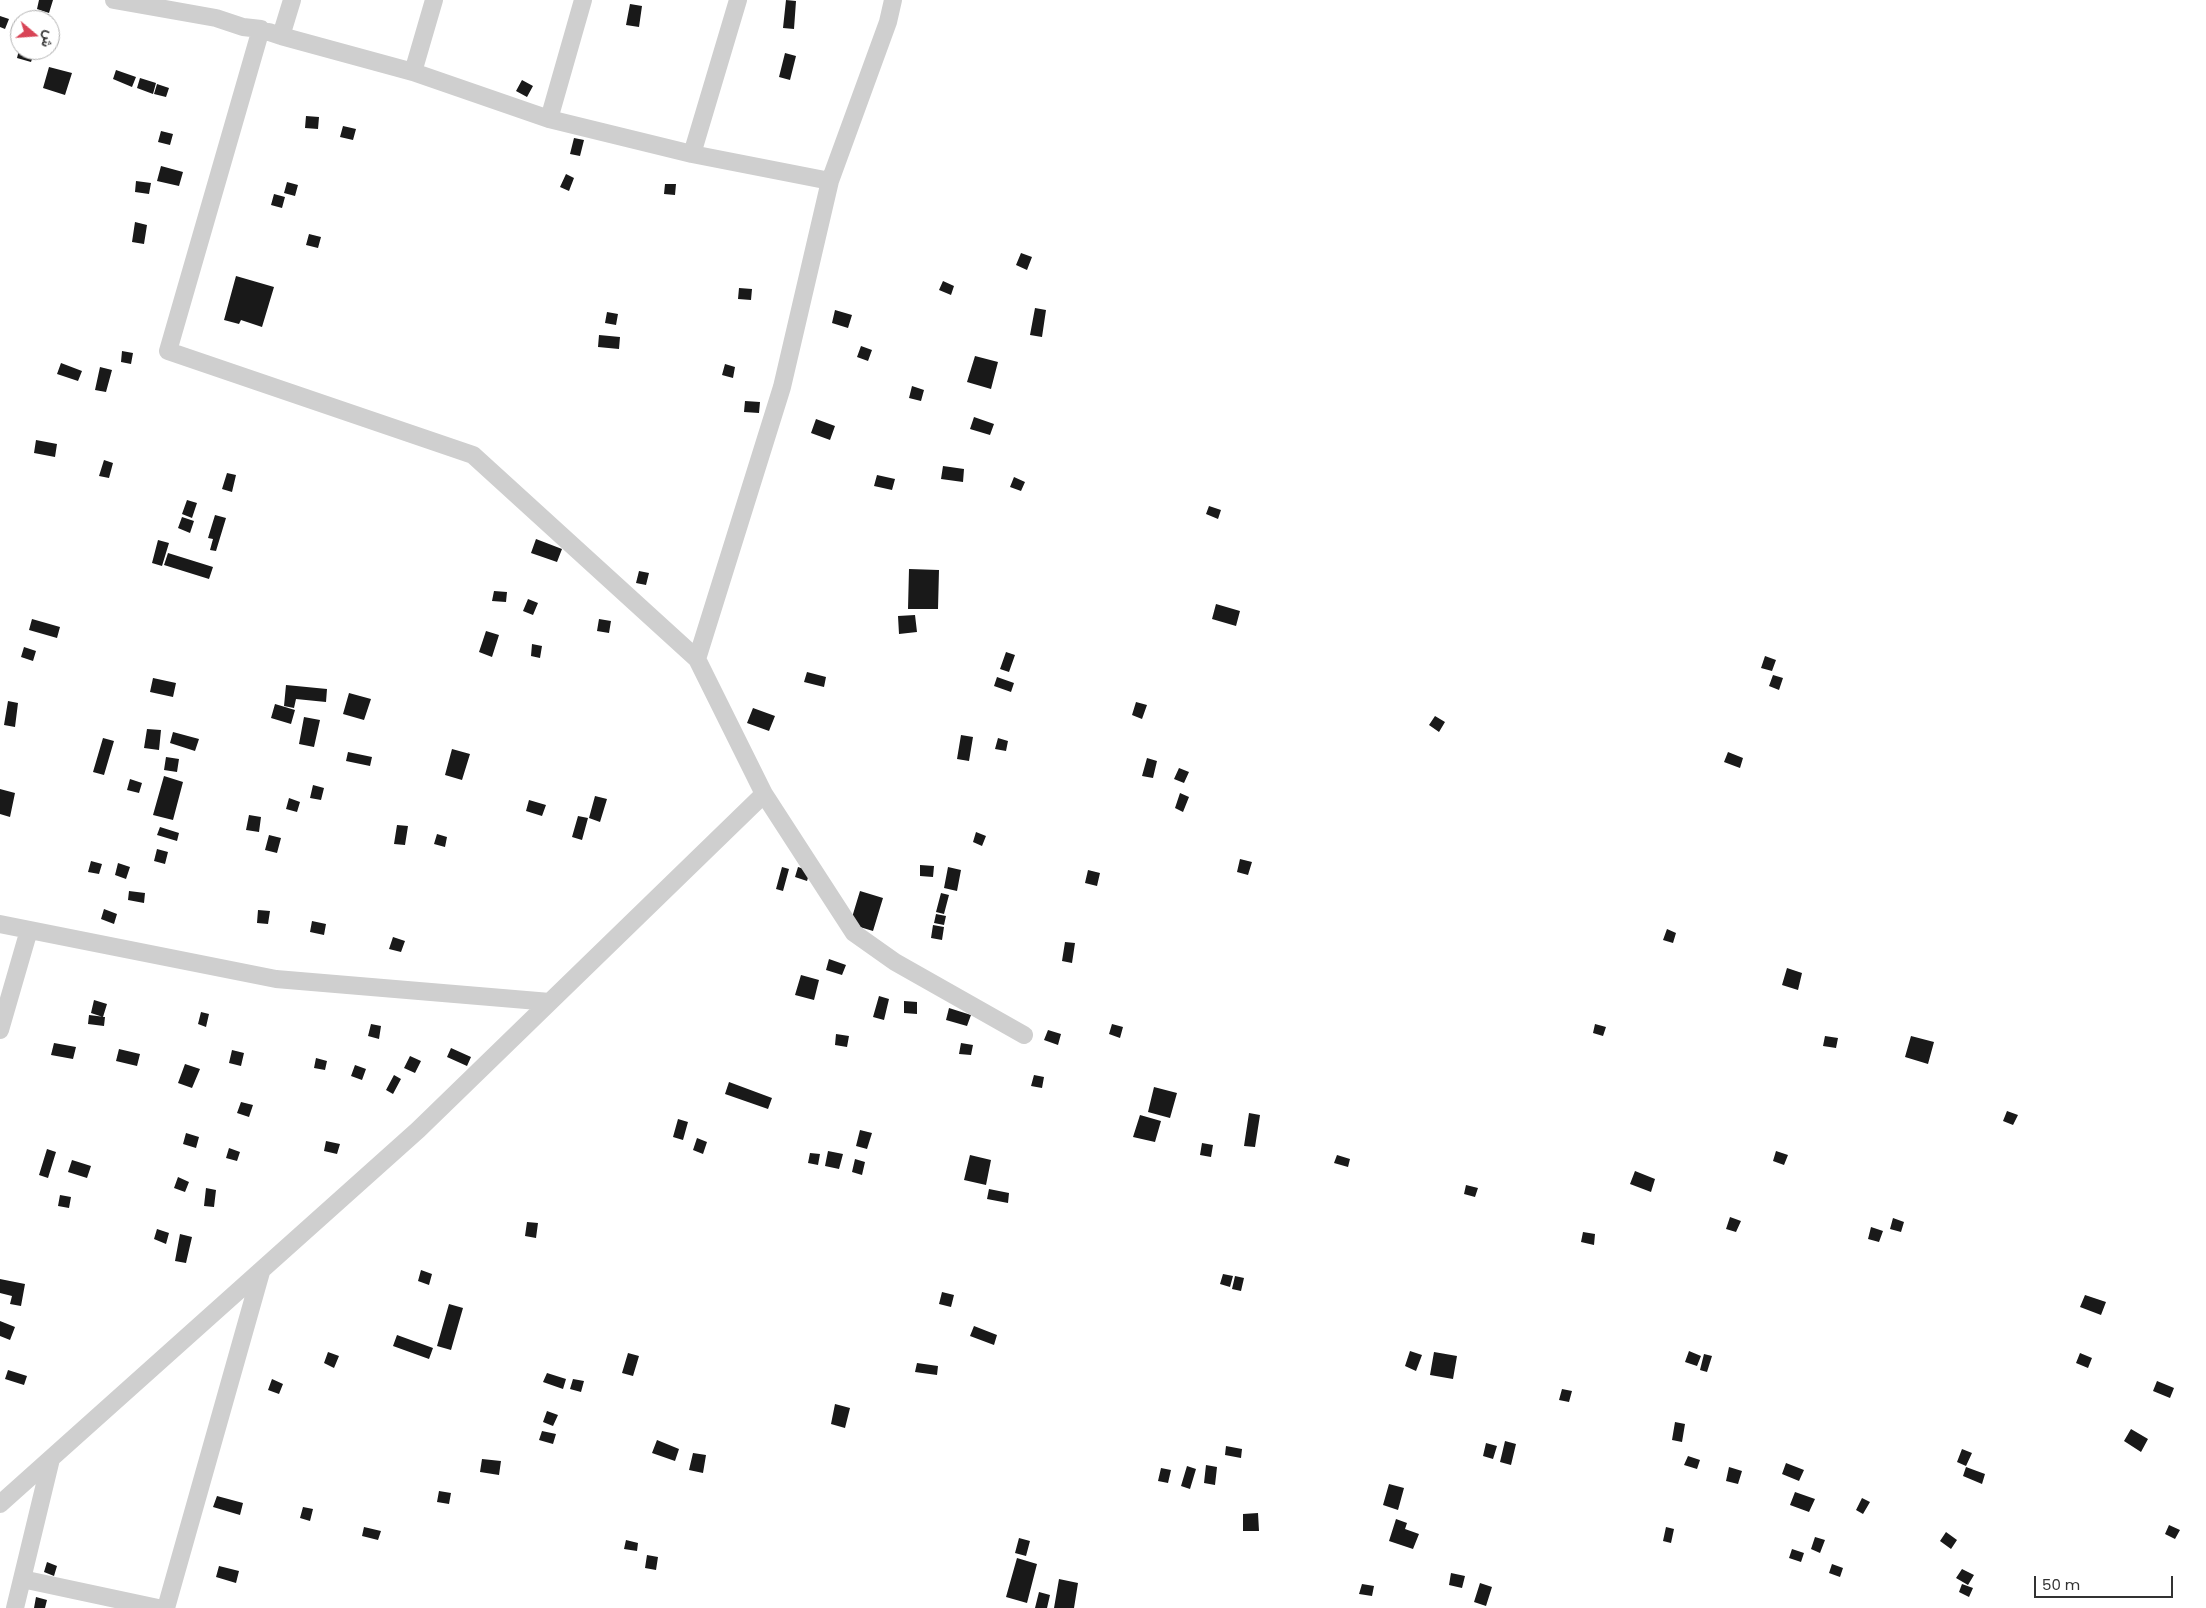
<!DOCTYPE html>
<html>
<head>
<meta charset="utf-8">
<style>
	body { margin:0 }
	#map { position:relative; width:2206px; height:1608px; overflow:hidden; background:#fff; font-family:Poppins,Vazirmatn,sans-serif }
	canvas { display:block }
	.north { position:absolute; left:10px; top:10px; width:50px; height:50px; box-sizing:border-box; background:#fff; border:1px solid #adadad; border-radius:50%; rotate:108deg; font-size:14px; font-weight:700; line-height:20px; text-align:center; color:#323232 }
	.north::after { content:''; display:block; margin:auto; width:18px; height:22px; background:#d84456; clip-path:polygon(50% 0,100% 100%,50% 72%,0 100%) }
	.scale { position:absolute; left:2034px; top:1576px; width:139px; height:22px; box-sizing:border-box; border:2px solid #323232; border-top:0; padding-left:6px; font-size:15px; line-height:18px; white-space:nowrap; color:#323232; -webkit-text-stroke:4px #fff; paint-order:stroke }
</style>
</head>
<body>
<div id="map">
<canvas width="2206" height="1608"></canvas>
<div class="north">ش</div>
<div class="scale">50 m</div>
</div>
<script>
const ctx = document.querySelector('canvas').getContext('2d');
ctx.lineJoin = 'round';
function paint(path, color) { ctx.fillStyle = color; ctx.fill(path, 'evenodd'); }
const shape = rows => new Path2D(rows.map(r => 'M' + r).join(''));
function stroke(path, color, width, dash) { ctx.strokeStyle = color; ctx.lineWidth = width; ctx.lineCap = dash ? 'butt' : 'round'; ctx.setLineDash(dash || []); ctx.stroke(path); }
paint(shape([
	[39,0,53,0,49,13,37,9],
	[786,0,796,1,794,29,783,28],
	[630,4,642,6,639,27,626,25],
	[38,11,49,15,47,20,35,20],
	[0,16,9,19,5,29,0,27],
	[19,50,35,50,31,62,17,58],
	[785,53,796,56,790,80,779,77],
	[49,67,72,73,65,95,43,88],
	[116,70,136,77,132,87,113,79],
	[140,78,156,83,153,94,137,88],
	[522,80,533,86,527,97,516,91],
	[157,84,169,88,166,97,154,94],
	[306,116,319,117,318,129,305,128],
	[343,126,356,129,353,140,340,137],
	[161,131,173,134,170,145,158,142],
	[574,138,584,140,580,156,570,154],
	[161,166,183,172,179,186,157,181],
	[566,174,574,178,569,191,560,187],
	[136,181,151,183,149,194,135,192],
	[287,182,298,185,295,196,284,193],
	[665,184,676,184,675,195,664,194],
	[274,194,285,197,282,208,271,205],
	[135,222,147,225,144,244,132,242],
	[309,234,321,237,318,248,306,245],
	[1021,253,1032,257,1027,270,1016,265],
	[236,276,274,287,262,327,241,320,239,324,224,320],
	[943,281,954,286,951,295,939,290],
	[739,288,752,289,751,300,738,299],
	[1035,308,1046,310,1042,337,1030,335],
	[835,310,852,315,848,328,832,323],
	[607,312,618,314,616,325,605,323],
	[599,335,620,337,619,349,598,347],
	[861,346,872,350,868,361,857,357],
	[122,351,133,353,131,364,121,362],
	[975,356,998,362,991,389,967,382],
	[61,363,82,371,78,381,57,374],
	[725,364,735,367,733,378,722,375],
	[100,367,112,370,106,392,95,390],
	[912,386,924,390,921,401,909,398],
	[745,401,760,402,759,413,744,412],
	[974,417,994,424,990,435,970,429],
	[816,419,835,426,830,440,811,433],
	[36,440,57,444,55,457,34,453],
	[104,460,113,463,109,478,99,476],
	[943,466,964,469,963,482,941,479],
	[227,473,236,475,232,492,222,489],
	[877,475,895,479,892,490,874,486],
	[1014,477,1025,482,1021,491,1010,487],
	[187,500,197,503,192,518,182,514],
	[1209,506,1221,510,1218,519,1206,514],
	[215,515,226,518,216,551,210,550,213,539,208,538],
	[182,517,194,521,190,533,178,528],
	[536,539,562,549,557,562,531,553],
	[158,540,169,543,162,566,152,563],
	[168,553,213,567,209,579,164,565],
	[909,569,939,570,938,609,908,609],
	[639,571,649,573,646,585,636,583],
	[494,591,507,592,506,602,492,601],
	[528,599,538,603,533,615,523,611],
	[1216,604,1240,611,1236,626,1212,619],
	[915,615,917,632,899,634,898,616],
	[32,619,60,627,57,638,29,630],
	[599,619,611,621,609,633,597,631],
	[486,631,499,635,492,657,479,652],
	[532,644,542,646,540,658,531,656],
	[24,647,36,651,33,661,21,657],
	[1006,652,1015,655,1009,672,1000,669],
	[1765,656,1776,660,1772,671,1761,668],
	[807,672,826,677,824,687,804,682],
	[1773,675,1783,678,1779,690,1769,686],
	[997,677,1014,683,1011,692,994,686],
	[153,678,176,683,173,697,150,692],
	[286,685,327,689,326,702,296,699,294,708,284,706],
	[349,693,371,699,364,720,343,714],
	[8,701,18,703,15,727,4,725],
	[1136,702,1147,705,1142,719,1132,715],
	[275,704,295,710,291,724,271,718],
	[753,708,775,716,769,731,747,723],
	[1435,716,1445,722,1439,732,1429,725],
	[304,717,320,720,314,747,299,744],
	[147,729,161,730,159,750,144,748],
	[173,732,199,739,195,751,170,743],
	[961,735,973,737,969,761,957,759],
	[103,738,114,741,104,775,93,772],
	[998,738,1008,741,1006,751,995,749],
	[452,749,470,754,462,780,445,775],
	[348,752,372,757,370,766,346,761],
	[1728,752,1743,758,1740,768,1724,762],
	[166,757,179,759,177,772,164,770],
	[1147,758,1157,761,1153,778,1142,776],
	[1179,768,1189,772,1184,783,1174,779],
	[164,776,183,782,173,820,153,815],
	[130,779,142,783,139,793,127,790],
	[313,785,324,788,321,800,310,798],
	[0,789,15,793,10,817,0,814],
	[1180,793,1189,797,1183,812,1175,808],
	[595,796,607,799,600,822,589,818],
	[289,798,300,802,297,812,286,809],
	[529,800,546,805,542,816,526,811],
	[249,815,261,817,259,832,246,830],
	[578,816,588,818,582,840,572,837],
	[397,825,408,826,405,845,394,844],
	[160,827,179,833,177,841,157,835],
	[976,832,986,836,982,846,973,842],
	[437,834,447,837,445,847,434,844],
	[269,835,281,838,277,853,265,850],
	[157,849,168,852,165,864,154,861],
	[1240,859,1252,862,1248,875,1237,872],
	[91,861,102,864,99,874,88,872],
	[118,863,130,867,126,879,115,875],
	[920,865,934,866,933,877,920,876],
	[782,867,789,869,783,891,776,889],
	[798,867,810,871,807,881,795,877],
	[948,867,961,870,957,891,944,888],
	[1088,870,1100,873,1097,886,1085,883],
	[129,891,145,893,144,903,128,900],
	[860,891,883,898,873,931,850,924],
	[941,893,949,895,944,914,936,912],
	[104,909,117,914,114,924,101,919],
	[258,910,270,911,268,924,257,923],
	[936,914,946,916,944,925,934,923],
	[312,921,326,924,324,935,310,932],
	[933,925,944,927,942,940,931,938],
	[1667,929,1676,933,1673,943,1663,940],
	[393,937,405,941,401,952,389,949],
	[1065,942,1075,943,1072,963,1062,961],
	[829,959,846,965,842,975,826,970],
	[1787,968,1802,973,1798,990,1782,985],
	[801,975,819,980,814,1000,795,995],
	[879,996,889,999,884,1020,873,1017],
	[94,1000,107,1004,103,1017,91,1013],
	[904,1001,917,1002,917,1014,904,1013],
	[949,1008,971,1015,967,1026,946,1020],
	[201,1012,209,1014,206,1027,198,1024],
	[89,1015,105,1017,104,1026,88,1024],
	[371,1024,381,1026,379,1039,368,1036],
	[1112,1024,1123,1027,1120,1038,1109,1034],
	[1595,1024,1606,1027,1603,1036,1593,1033],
	[1048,1030,1061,1034,1058,1045,1044,1040],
	[836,1034,849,1036,847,1047,835,1045],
	[1825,1036,1838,1038,1836,1048,1823,1046],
	[1911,1036,1934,1042,1928,1064,1905,1057],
	[54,1043,76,1047,73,1059,51,1055],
	[961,1043,973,1045,971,1055,959,1054],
	[451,1048,471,1057,467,1066,447,1057],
	[119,1049,140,1054,137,1066,116,1061],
	[232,1050,244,1053,241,1066,229,1063],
	[410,1056,421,1061,415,1073,404,1068],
	[316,1058,327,1061,325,1070,314,1068],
	[185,1064,200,1069,192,1088,178,1083],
	[355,1065,366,1069,362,1080,351,1076],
	[394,1075,401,1079,393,1094,386,1090],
	[1034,1075,1044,1077,1042,1088,1031,1086],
	[729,1082,772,1098,768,1109,725,1094],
	[1154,1087,1177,1093,1170,1118,1148,1112],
	[241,1102,253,1105,249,1117,237,1113],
	[2007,1111,2018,1115,2013,1125,2003,1121],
	[1249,1113,1260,1115,1255,1147,1244,1146],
	[1140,1115,1161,1121,1155,1142,1133,1137],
	[678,1119,688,1122,683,1140,673,1137],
	[860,1130,872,1133,867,1149,856,1146],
	[186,1133,199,1137,196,1148,183,1144],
	[697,1138,707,1142,703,1154,693,1150],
	[326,1141,340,1144,337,1154,324,1151],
	[1202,1143,1213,1145,1211,1157,1200,1155],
	[229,1148,240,1152,237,1161,226,1158],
	[47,1149,56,1152,48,1178,39,1175],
	[828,1151,843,1154,839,1169,825,1166],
	[1776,1151,1788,1155,1784,1165,1773,1161],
	[810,1153,820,1154,818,1165,808,1163],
	[970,1155,991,1160,986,1185,964,1180],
	[1337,1155,1350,1159,1348,1167,1334,1163],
	[855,1159,865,1162,862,1175,852,1172],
	[72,1160,91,1166,87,1178,68,1172],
	[1635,1171,1655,1179,1651,1192,1630,1184],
	[178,1177,189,1182,185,1192,174,1188],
	[1466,1185,1478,1188,1475,1197,1464,1194],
	[206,1188,216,1190,214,1207,204,1206],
	[989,1189,1009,1193,1008,1203,987,1199],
	[60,1195,71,1197,69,1208,58,1206],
	[1730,1217,1741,1221,1736,1232,1726,1229],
	[1893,1218,1904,1222,1901,1232,1890,1229],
	[527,1222,538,1223,536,1238,525,1236],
	[1871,1227,1883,1231,1879,1242,1868,1239],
	[157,1229,169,1233,166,1244,154,1239],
	[1583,1232,1595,1234,1594,1245,1581,1242],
	[180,1234,192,1237,186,1263,175,1261],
	[421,1270,432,1274,429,1285,418,1281],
	[1223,1274,1233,1276,1230,1287,1220,1284],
	[1235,1276,1244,1278,1241,1291,1232,1289],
	[0,1279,25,1284,21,1306,10,1304,12,1296,0,1293],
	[942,1292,954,1295,951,1307,939,1304],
	[2085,1295,2106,1302,2101,1315,2080,1307],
	[449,1304,463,1308,451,1350,437,1346],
	[0,1321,15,1327,10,1340,0,1336],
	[974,1326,997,1335,994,1345,970,1336],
	[397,1335,433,1348,429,1359,393,1346],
	[1410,1351,1422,1355,1416,1371,1405,1366],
	[1689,1351,1701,1356,1697,1366,1685,1362],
	[328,1352,339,1356,334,1368,324,1363],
	[1434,1352,1457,1356,1453,1379,1430,1375],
	[628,1353,639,1356,633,1376,622,1373],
	[2080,1353,2092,1358,2088,1368,2076,1363],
	[1704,1354,1712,1356,1707,1372,1700,1370],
	[917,1363,938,1366,937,1375,915,1372],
	[8,1370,27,1376,24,1385,5,1379],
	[547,1373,566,1379,563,1389,543,1382],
	[272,1379,283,1384,279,1394,268,1390],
	[573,1379,584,1381,581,1392,570,1389],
	[2157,1381,2174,1388,2170,1398,2153,1391],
	[1562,1389,1572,1391,1569,1402,1559,1400],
	[835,1404,850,1408,845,1428,831,1424],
	[547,1411,558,1415,553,1426,543,1422],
	[1675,1422,1685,1424,1682,1442,1672,1440],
	[2131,1429,2148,1439,2141,1452,2124,1441],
	[542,1431,556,1434,553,1444,539,1440],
	[657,1440,679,1449,675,1461,652,1453],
	[1505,1441,1516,1444,1511,1465,1500,1462],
	[1486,1443,1497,1446,1493,1459,1483,1456],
	[1226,1446,1242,1449,1241,1458,1225,1455],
	[1962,1449,1972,1453,1966,1466,1957,1462],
	[693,1453,706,1455,703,1473,689,1470],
	[1688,1456,1700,1460,1697,1469,1684,1465],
	[482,1459,501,1461,499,1475,480,1472],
	[1786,1463,1804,1470,1799,1481,1782,1474],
	[1206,1465,1217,1467,1215,1485,1204,1483],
	[1187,1466,1196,1469,1190,1489,1181,1486],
	[1729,1467,1742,1471,1738,1484,1726,1481],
	[1966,1467,1985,1474,1982,1484,1963,1476],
	[1161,1468,1171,1470,1168,1483,1158,1481],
	[1389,1484,1404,1488,1398,1510,1383,1505],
	[439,1491,451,1493,449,1504,437,1502],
	[1795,1492,1815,1499,1809,1512,1790,1505],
	[217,1496,243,1503,240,1515,213,1507],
	[1862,1498,1870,1502,1863,1514,1856,1510],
	[303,1507,313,1509,310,1521,300,1518],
	[1258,1513,1259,1531,1243,1531,1243,1514],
	[1396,1519,1407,1523,1405,1529,1419,1534,1413,1549,1389,1541],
	[2169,1525,2180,1530,2175,1539,2165,1534],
	[364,1527,381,1531,378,1540,362,1536],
	[1666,1527,1674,1529,1671,1543,1663,1541],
	[1946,1532,1957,1540,1951,1549,1940,1541],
	[1815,1537,1825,1540,1820,1553,1811,1549],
	[1019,1538,1030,1541,1026,1556,1015,1553],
	[626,1540,638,1543,637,1551,624,1549],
	[1792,1549,1804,1553,1801,1562,1789,1558],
	[647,1555,658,1557,656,1570,645,1568],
	[1017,1558,1037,1564,1027,1603,1006,1597],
	[47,1562,57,1566,54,1576,44,1572],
	[1832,1564,1843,1568,1840,1577,1829,1573],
	[219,1566,239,1571,236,1583,216,1577],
	[1962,1569,1974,1575,1968,1585,1956,1578],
	[1451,1573,1465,1576,1462,1588,1449,1585],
	[1059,1579,1078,1583,1074,1608,1054,1608],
	[1480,1583,1492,1587,1486,1606,1474,1602],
	[1362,1584,1374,1586,1372,1596,1359,1594],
	[1962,1584,1973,1588,1969,1597,1959,1592],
	[1039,1592,1050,1595,1047,1608,1035,1608],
	[36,1597,47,1600,45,1608,34,1608]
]), '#191919');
stroke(shape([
	[114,0,216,18,243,27,261,29,168,351,473,455,697,659,764,794,854,933,895,962,1024,1035],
	[269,32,281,36,292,0],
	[281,36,413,72,549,119,692,154,830,181],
	[413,72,434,0],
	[549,119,583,0],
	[692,154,738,0],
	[697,659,782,387,830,181,888,22,893,0],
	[0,924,276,979,550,1002],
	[0,1030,29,930],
	[0,1504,418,1130,764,794],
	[22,1579,158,1608],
	[15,1608,51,1459],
	[166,1608,261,1272]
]), '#cfcfcf', 18);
</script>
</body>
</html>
